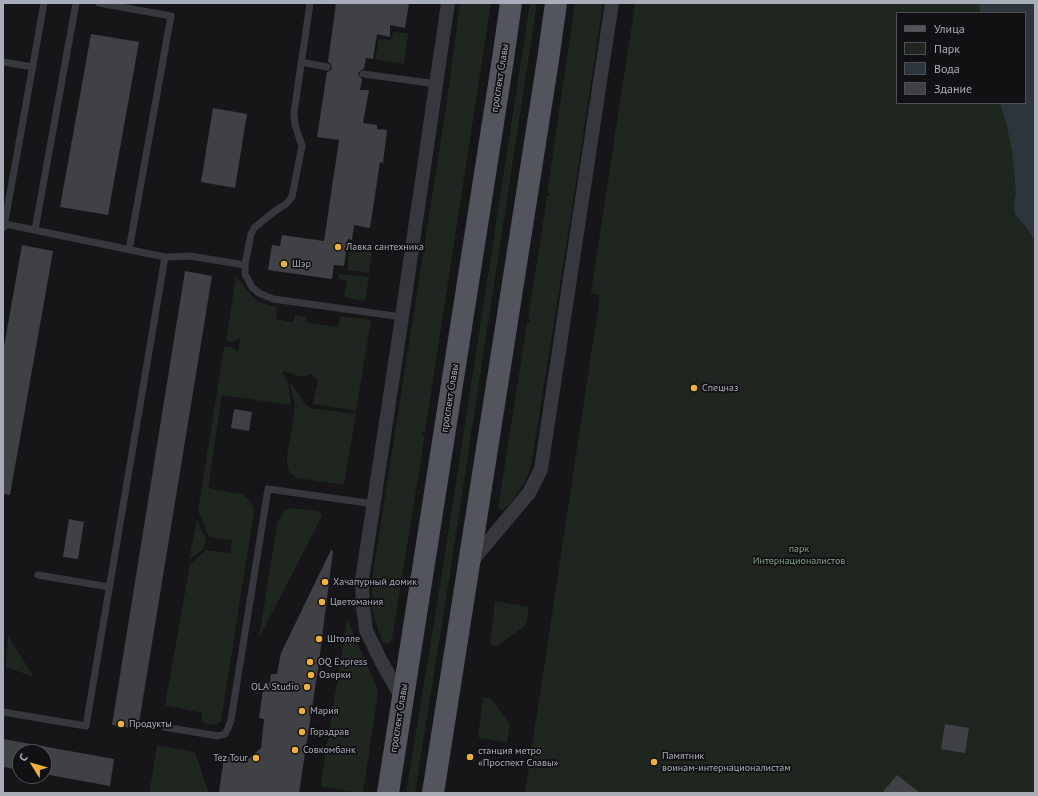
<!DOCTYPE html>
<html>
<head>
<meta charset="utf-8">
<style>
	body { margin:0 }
	#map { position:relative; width:1038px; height:796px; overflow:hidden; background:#161618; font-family:"PT Sans",sans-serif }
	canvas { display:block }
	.frame { position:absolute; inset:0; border:4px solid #a8adb8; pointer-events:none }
	.legend { position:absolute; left:896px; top:12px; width:130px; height:92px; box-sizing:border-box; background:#111113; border:1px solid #4d4f55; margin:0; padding:5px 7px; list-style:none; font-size:12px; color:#a8adb8 }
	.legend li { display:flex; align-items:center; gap:8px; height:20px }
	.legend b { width:20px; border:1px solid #4d4f55 }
	.north { position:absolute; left:12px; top:744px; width:40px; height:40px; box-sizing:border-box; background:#111113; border:1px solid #4d4f55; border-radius:50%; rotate:307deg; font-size:11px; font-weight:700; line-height:16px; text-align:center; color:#a8adb8 }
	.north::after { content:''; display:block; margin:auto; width:14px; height:18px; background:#f2b134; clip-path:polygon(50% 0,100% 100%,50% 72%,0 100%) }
</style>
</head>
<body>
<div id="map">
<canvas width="1038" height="796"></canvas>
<div class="frame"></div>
<ul class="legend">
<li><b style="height:5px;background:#53555c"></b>Улица</li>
<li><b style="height:11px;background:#1e261f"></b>Парк</li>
<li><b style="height:11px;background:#2c353c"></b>Вода</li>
<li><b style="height:11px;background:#404145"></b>Здание</li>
</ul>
<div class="north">С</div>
</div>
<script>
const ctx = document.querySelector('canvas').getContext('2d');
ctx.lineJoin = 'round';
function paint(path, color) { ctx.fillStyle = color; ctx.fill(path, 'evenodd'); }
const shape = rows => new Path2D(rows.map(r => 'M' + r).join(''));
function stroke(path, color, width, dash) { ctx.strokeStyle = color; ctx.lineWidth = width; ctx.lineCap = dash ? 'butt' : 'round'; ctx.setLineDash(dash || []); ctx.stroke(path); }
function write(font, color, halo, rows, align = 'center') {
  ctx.font = font + ' "PT Sans",sans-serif'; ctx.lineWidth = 3.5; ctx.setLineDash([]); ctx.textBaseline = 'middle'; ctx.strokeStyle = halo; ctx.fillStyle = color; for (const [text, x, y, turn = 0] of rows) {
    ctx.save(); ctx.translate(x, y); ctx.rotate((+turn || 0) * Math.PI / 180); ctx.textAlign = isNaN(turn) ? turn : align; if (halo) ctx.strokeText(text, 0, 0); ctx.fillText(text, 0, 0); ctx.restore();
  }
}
paint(shape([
	[460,3,491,3,425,432,423,432,422,434,425,435,392,639,389,643,386,644,382,642,372,609,372,579,446,107],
	[530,3,537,3,449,580,415,793,406,793,441,579],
	[575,3,603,3,571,216,533,454,530,470,525,482,509,505,503,509,500,509,498,507,499,502,527,322,530,322,530,320,528,319,547,196,549,196,550,193,547,193],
	[635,3,1035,3,1035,793,525,793,600,295,591,293],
	[897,13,1025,13,1025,103,897,103],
	[393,32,408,33,404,64,375,59,379,39,391,40],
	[350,247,372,251,369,273,347,270],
	[339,274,369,277,365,301,344,297,347,280,338,279],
	[236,276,247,291,258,302,277,307,276,319,293,322,295,315,306,317,305,322,338,327,340,316,371,320,356,411,313,404,318,380,314,378,312,374,303,377,282,371,288,383,291,405,222,395,208,488,241,494,247,498,252,504,254,512,221,721,217,724,210,725,205,723,202,720,202,713,165,705,190,564,206,550,231,553,232,540,209,537,198,511,224,347,231,347,238,352,240,338,234,342,226,341],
	[290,382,305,404,310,408,356,414,344,485,297,478,289,472,287,463,287,456,295,407],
	[292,508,317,511,320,512,322,516,259,638,277,523,284,511],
	[197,520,206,539,203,549,189,560],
	[495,601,529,607,526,625,497,646,490,645],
	[348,619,355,638,375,682,378,693,363,793,322,787,321,781,347,621],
	[8,636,34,677,6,667],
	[483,697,491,698,510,725,507,743,478,737],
	[157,745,195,752,209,793,149,793]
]), '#1e261f');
paint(shape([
	[979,3,1035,3,1035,241,1026,227,1015,214,1014,205,1016,193,1013,157,1007,126,1000,103,1025,103,1025,13,980,13]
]), '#2c353c');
paint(shape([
	[336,3,409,3,405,28,390,25,390,37,377,34,373,59,366,58,364,69,361,70,358,73,359,76,362,79,360,90,369,90,363,123,377,125,377,129,387,130,383,163,380,162,370,228,354,225,352,240,348,239,344,266,334,265,332,279,268,270,272,245,280,246,282,235,324,241,339,140,317,137,327,72,330,71,332,68,331,64,328,62],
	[91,34,139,42,108,215,60,207],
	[213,108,247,114,235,188,201,182],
	[22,245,53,251,10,495,3,494,3,352],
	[185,271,212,276,138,729,112,725],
	[234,409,252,412,249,431,231,428],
	[69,519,84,522,78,559,63,557],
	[331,550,333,551,318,669,299,793,219,793,224,756,247,760,261,748,264,719,259,718,264,682,270,683,271,674,277,674,281,653],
	[945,724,969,728,965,753,941,749],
	[3,739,114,759,110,786,44,774,44,752,20,752,20,770,3,767],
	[897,775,920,793,882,793]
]), '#404145');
stroke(shape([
	[99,3,171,16,129,250],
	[310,3,294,113,295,125,302,146,292,197,286,204,275,211,254,228,251,234,245,265,245,274,252,287,259,293,273,299,402,317],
	[3,62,33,67],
	[301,62,327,67],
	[363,74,437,84],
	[3,223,5,224,165,257,190,256,245,265],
	[4,227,44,3],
	[35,230,76,3],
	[38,575,109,587],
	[3,712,86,726,165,257],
	[164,727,218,736,225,734,228,728,231,720,268,489,374,504]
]), '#37383d', 7);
stroke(shape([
	[471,562,529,493,541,469,612,3],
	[402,698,381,661,366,630,363,607,362,580,402,317,448,3]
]), '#37383d', 14);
stroke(shape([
	[388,793,503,59,511,3],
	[433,793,548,60,556,3]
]), '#53555c', 22);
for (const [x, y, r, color] of [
	[338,247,4,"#f2b134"],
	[284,264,4,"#f2b134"],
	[694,388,4,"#f2b134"],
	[325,582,4,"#f2b134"],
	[322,602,4,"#f2b134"],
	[319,639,4,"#f2b134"],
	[310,662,4,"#f2b134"],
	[311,675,4,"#f2b134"],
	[307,687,4,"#f2b134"],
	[302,711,4,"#f2b134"],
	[121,724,4,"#f2b134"],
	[302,732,4,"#f2b134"],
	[295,750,4,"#f2b134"],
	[470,757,4,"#f2b134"],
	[256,758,4,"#f2b134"],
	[654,762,4,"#f2b134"]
]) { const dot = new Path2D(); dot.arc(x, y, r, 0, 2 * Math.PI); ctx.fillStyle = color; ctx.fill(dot); stroke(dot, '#111113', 1.5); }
write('10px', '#a8adb8', '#111113', [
	["проспект Славы",500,78,-81],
	["проспект Славы",450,398,-81],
	["проспект Славы",399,718,-81]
]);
write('10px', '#a8adb8', '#111113', [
	["Лавка сантехника",346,247],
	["Шэр",292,264],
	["Спецназ",702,388],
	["Хачапурный домик",333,582],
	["Цветомания",330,602],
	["Штолле",327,639],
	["OQ Express",318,662],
	["Озерки",319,675],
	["OLA Studio",299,687,"right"],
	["Мария",310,711],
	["Продукты",129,724],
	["Горздрав",310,732],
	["Совкомбанк",303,750],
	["станция метро",478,751],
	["«Проспект Славы»",478,763],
	["Памятник",662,756],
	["воинам-интернационалистам",662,768],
	["Tez Tour",248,758,"right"]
], 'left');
write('10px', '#7fa381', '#111113', [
	["парк",799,549],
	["Интернационалистов",799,561]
]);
</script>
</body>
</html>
